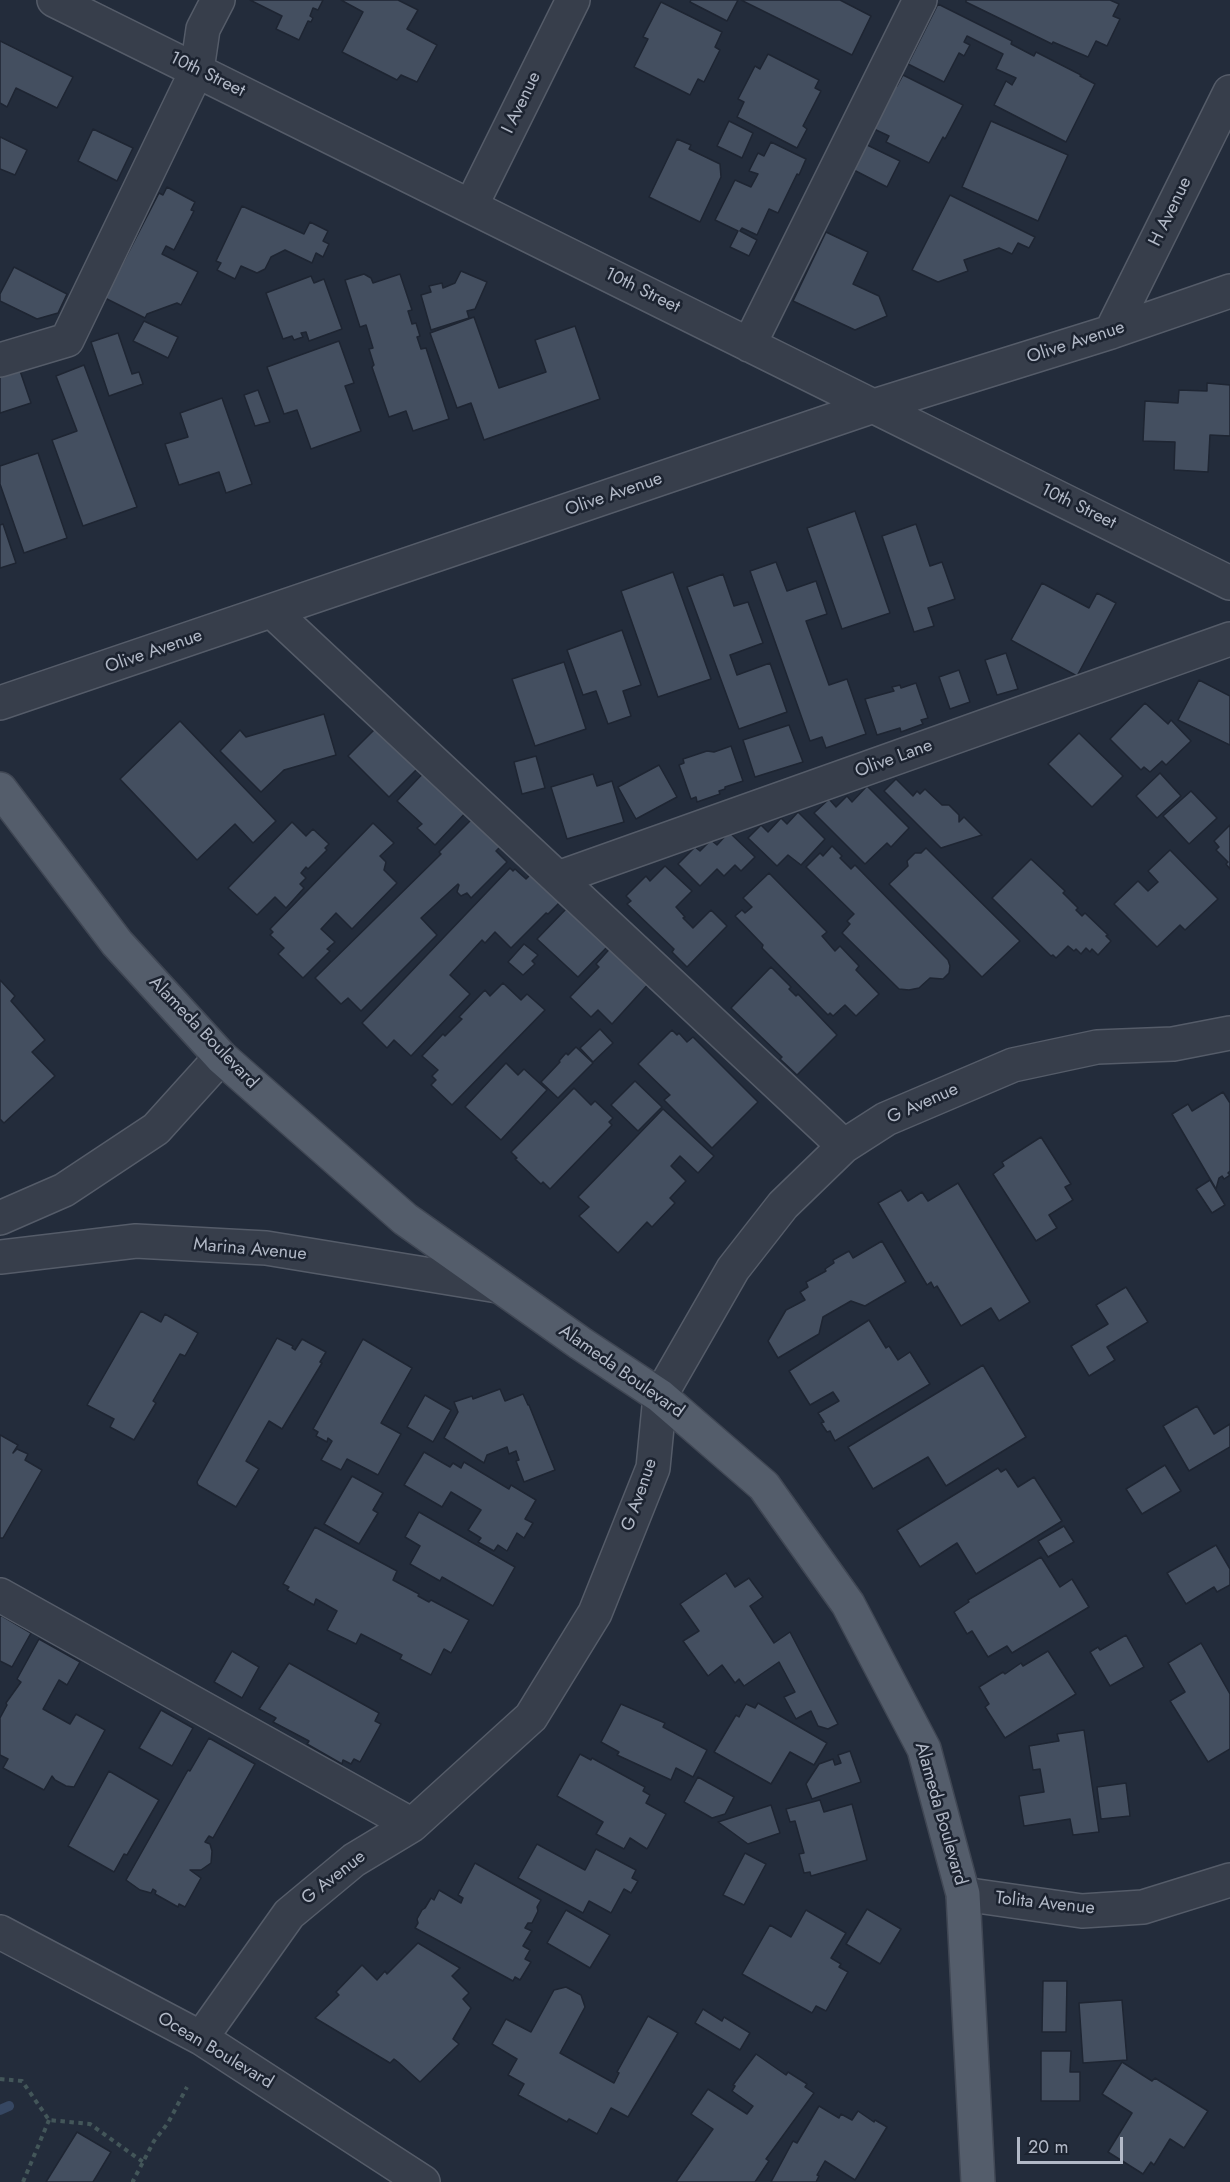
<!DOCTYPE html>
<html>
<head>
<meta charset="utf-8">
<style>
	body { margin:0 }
	#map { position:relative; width:1230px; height:2182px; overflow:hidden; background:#232c3b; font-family:Jost,sans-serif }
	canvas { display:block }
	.scale { position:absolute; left:1017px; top:2137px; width:106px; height:27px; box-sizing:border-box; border:3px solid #b2b9c7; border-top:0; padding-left:8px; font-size:18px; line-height:21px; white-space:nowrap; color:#b2b9c7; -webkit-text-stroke:4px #1c2330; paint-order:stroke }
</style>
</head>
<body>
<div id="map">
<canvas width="1230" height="2182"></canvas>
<div class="scale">20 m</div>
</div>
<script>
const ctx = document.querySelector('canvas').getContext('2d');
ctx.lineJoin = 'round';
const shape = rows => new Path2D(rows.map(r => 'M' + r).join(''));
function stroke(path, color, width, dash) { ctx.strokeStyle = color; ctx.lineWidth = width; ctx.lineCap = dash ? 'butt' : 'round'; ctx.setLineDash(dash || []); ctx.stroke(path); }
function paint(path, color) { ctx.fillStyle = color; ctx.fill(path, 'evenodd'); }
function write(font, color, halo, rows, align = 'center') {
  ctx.font = font + ' Jost,sans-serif'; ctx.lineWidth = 5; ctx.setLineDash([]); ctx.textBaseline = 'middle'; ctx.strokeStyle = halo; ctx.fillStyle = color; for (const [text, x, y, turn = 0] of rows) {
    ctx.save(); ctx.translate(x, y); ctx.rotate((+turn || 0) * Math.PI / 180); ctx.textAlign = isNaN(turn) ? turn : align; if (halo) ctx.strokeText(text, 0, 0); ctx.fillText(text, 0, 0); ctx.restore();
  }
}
stroke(shape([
	[0,2110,9,2106]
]), '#364762', 10);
const building = shape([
	[250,0,323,0,318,10,313,8,310,16,313,18,311,22,308,21,299,40,276,29,282,16,250,0],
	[341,0,398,0,418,10,407,29,437,45,417,82,401,75,397,80,342,52,363,12,341,0],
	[691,0,738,0,727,21,690,2,691,0],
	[741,0,840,0,871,16,852,55,741,0],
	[966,0,1110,0,1119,4,1113,16,1120,19,1107,46,1096,41,1088,57,1053,42,1052,44,966,2,966,0],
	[661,2,722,32,715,47,720,50,704,82,698,79,690,95,634,67,648,39,643,37,661,2],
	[938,4,1012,41,1011,44,1034,56,1036,52,1081,75,1080,76,1095,84,1066,142,994,105,1006,81,1012,85,1016,78,996,69,1003,54,967,36,964,42,970,45,964,56,959,53,944,82,908,64,938,4],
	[0,41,73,77,57,108,16,88,7,107,0,103,0,41],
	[768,54,819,80,815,88,821,91,803,126,807,129,797,148,737,117,744,102,738,99,755,66,760,69,768,54],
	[903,75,963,105,945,139,943,137,929,163,886,142,889,136,874,129,877,124,874,122,890,98,887,96,893,84,897,86,903,75],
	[729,121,753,133,742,158,717,146,729,121],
	[991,121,1068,155,1038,221,962,187,991,121],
	[93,129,133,148,117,181,78,161,93,129],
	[0,137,27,150,15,175,0,169,0,137],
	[677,139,691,145,689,149,720,164,721,177,700,222,649,197,677,139],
	[771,142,806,159,799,175,797,174,778,213,769,209,757,235,742,228,740,231,757,240,749,256,730,247,738,231,715,220,735,180,751,187,758,174,749,171,758,153,764,156,771,142],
	[861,142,900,161,887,187,848,167,861,142],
	[167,187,195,202,191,210,194,211,174,250,166,246,162,254,198,272,181,305,177,303,147,314,145,318,105,298,159,193,163,195,167,187],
	[950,195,1035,237,1029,248,1018,243,1012,254,999,248,964,260,968,271,938,282,912,270,950,195],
	[242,206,304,234,310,222,328,231,323,241,329,244,323,257,316,253,312,263,285,250,271,257,265,269,257,273,241,266,235,279,217,270,221,263,216,261,242,206],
	[826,232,868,252,853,284,879,296,887,316,855,330,793,301,826,232],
	[14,267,67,294,58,313,37,319,0,301,0,294,14,267],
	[461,271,487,282,475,309,467,311,469,318,431,330,421,295,431,292,429,286,442,283,443,288,455,283,461,271],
	[364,274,371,278,373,283,400,274,412,310,408,311,412,324,416,323,420,336,417,337,421,349,426,348,449,419,413,431,406,411,389,417,372,367,374,365,369,349,373,348,366,325,360,327,345,280,364,274],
	[311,276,314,283,324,279,342,329,309,341,306,332,301,333,303,337,294,340,292,336,283,339,266,293,311,276],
	[474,317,499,388,546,372,535,340,575,326,600,399,484,440,471,403,457,408,430,333,474,317],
	[144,321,178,337,168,358,133,341,144,321],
	[118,333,132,374,139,372,143,384,109,396,91,342,118,333],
	[339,341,354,383,345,386,361,431,311,449,297,410,284,414,267,367,339,341],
	[18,365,31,403,0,413,0,371,18,365],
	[84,365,137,507,83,526,52,440,77,431,56,376,84,365],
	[1207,383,1230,385,1230,436,1210,435,1208,472,1174,470,1175,442,1143,441,1145,401,1178,403,1179,390,1207,391,1207,383],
	[258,390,270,422,255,426,244,395,258,390],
	[222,398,252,484,226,493,219,472,179,485,165,444,188,437,180,413,222,398],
	[38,453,67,538,24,553,0,484,0,466,38,453],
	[855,511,890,613,842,629,807,528,855,511],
	[3,524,16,563,0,568,0,525,3,524],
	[916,524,930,566,942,562,955,599,928,608,934,626,914,632,882,536,916,524],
	[776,562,787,591,816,581,827,614,806,621,829,685,847,679,866,734,826,748,822,737,810,741,750,571,776,562],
	[673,572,711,679,658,697,621,591,673,572],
	[723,574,734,606,748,602,763,643,730,655,737,675,770,663,787,712,739,729,687,587,723,574],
	[1042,583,1089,608,1097,593,1116,603,1077,676,1011,640,1042,583],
	[622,630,641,685,623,691,631,716,608,724,596,691,583,695,567,650,622,630],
	[1006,653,1018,689,997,695,985,660,1006,653],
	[564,662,586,729,535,746,512,679,564,662],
	[959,670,970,702,950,709,939,677,959,670],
	[1199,680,1230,696,1230,745,1178,720,1199,680],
	[916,683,928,718,921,720,923,724,901,732,900,728,877,735,865,699,894,691,892,687,900,685,901,688,916,683],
	[1145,703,1168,724,1171,720,1191,741,1166,765,1162,761,1150,772,1144,767,1141,770,1110,739,1145,703],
	[324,714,336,755,284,770,261,792,220,751,240,730,246,737,324,714],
	[180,721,276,821,253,843,235,824,197,860,120,779,180,721],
	[381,723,422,764,389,797,348,756,381,723],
	[789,725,803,762,755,777,743,740,789,725],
	[1079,733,1123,776,1092,807,1048,764,1079,733],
	[731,746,743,781,725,787,725,789,719,791,720,794,697,802,696,797,691,799,679,765,684,763,683,759,707,751,714,752,731,746],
	[536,756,545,788,522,794,514,762,536,756],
	[659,765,677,797,636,819,618,787,659,765],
	[428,768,470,808,435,845,417,828,422,824,397,801,428,768],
	[1160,773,1181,796,1157,818,1136,796,1160,773],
	[593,774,597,786,612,781,624,822,567,839,551,787,593,774],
	[896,779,913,796,917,791,920,794,925,789,942,805,949,805,959,815,959,822,964,817,982,835,941,848,884,791,896,779],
	[867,786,909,828,891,847,887,843,865,864,814,813,829,799,836,807,847,796,852,802,867,786],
	[1191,791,1217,818,1189,844,1163,816,1191,791],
	[798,812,825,839,801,865,788,855,777,866,748,838,761,825,768,832,781,818,787,824,798,812],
	[475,816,503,844,496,851,507,862,471,898,467,893,461,896,457,892,459,885,458,884,421,918,437,935,361,1011,348,998,341,1004,315,978,441,854,439,852,475,816],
	[292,822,306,836,313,829,329,844,325,848,327,850,308,869,306,867,301,873,306,878,300,884,304,888,286,908,275,897,257,915,228,888,292,822],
	[373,823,394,843,380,856,386,862,384,870,397,883,352,929,336,913,321,929,335,942,327,949,330,951,303,978,278,954,284,948,270,935,273,932,270,929,373,823],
	[1230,825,1230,869,1226,864,1228,862,1216,850,1219,847,1214,841,1230,825],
	[729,832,755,857,741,871,735,865,724,876,717,869,700,886,678,864,695,847,700,851,711,840,717,845,729,832],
	[832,846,842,856,840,858,851,869,855,865,948,960,950,966,949,973,943,979,930,978,919,988,909,990,899,989,842,933,850,924,847,921,854,914,806,867,820,853,823,856,832,846],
	[926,848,1020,941,982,977,889,884,908,866,907,861,915,853,921,853,926,848],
	[1170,850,1218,899,1185,930,1180,925,1157,947,1114,904,1138,881,1148,891,1158,882,1148,871,1170,850],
	[1031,859,1065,891,1063,893,1078,908,1076,910,1082,916,1085,913,1108,935,1106,936,1111,941,1098,955,1092,949,1090,952,1086,948,1081,954,1076,949,1074,951,1068,946,1056,958,1053,955,1051,956,992,898,1031,859],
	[665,866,692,891,676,907,685,917,683,918,693,928,711,910,727,926,687,967,672,952,674,949,627,904,631,901,626,896,646,876,650,881,665,866],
	[510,868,513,871,515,869,526,879,532,873,561,901,548,914,546,913,511,948,495,932,485,943,482,940,450,975,470,994,411,1056,394,1040,387,1048,362,1023,510,868],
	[769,873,827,932,822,936,835,951,840,946,859,966,856,970,879,994,856,1016,845,1005,833,1016,830,1013,828,1015,762,948,763,945,735,916,742,910,745,913,752,907,743,898,769,873],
	[568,907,608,946,578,977,537,939,568,907],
	[524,944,538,955,532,961,535,964,523,975,508,962,524,944],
	[614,944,652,980,612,1024,598,1010,591,1017,570,997,599,967,596,964,614,944],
	[771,967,791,987,789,989,796,996,798,994,837,1035,797,1075,780,1059,782,1057,731,1008,771,967],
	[0,980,15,996,11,1001,45,1040,32,1052,55,1076,4,1123,0,1119,0,980],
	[503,983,521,1000,527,994,545,1010,452,1105,431,1085,436,1080,432,1076,438,1070,422,1056,443,1034,445,1036,462,1019,459,1017,485,990,490,996,503,983],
	[600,1029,613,1043,593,1062,580,1048,600,1029],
	[672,1030,677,1035,679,1033,687,1042,693,1037,758,1102,712,1148,664,1100,670,1095,638,1064,672,1030],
	[576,1047,593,1063,558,1098,541,1082,560,1062,559,1061,566,1053,568,1055,576,1047],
	[506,1063,518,1075,524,1069,547,1090,501,1140,465,1107,506,1063],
	[635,1081,662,1107,638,1131,611,1105,635,1081],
	[574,1088,591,1105,595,1101,613,1118,609,1122,612,1125,550,1189,543,1182,541,1184,515,1159,517,1158,511,1152,574,1088],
	[1223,1092,1230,1103,1230,1171,1228,1173,1230,1175,1224,1179,1222,1176,1219,1178,1216,1189,1172,1114,1188,1104,1192,1111,1223,1092],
	[663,1109,714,1156,698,1173,680,1156,671,1166,686,1181,670,1198,675,1203,652,1227,647,1222,618,1253,579,1216,589,1207,578,1197,663,1109],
	[1041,1137,1071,1184,1065,1187,1073,1200,1049,1215,1057,1228,1036,1241,993,1174,1004,1166,1002,1162,1041,1137],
	[1210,1180,1225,1205,1212,1213,1196,1189,1210,1180],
	[958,1183,1030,1302,999,1321,991,1308,961,1326,937,1286,934,1288,931,1282,927,1285,878,1203,901,1190,908,1201,922,1192,928,1201,958,1183],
	[882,1241,906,1282,865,1306,851,1301,823,1317,819,1334,778,1358,768,1341,786,1310,805,1300,800,1292,808,1287,806,1282,826,1271,825,1269,834,1263,833,1260,849,1251,853,1258,882,1241],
	[1126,1287,1148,1322,1107,1347,1115,1360,1089,1376,1071,1346,1108,1324,1096,1305,1126,1287],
	[141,1311,161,1322,165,1314,198,1333,185,1356,180,1354,153,1401,156,1403,134,1440,110,1427,114,1419,87,1405,141,1311],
	[869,1320,886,1348,889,1346,898,1360,910,1352,930,1384,835,1441,830,1431,827,1432,821,1423,824,1422,818,1413,839,1401,833,1392,810,1405,789,1371,869,1320],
	[277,1338,293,1346,292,1348,295,1350,302,1339,326,1352,320,1362,322,1363,282,1429,269,1421,246,1461,259,1469,236,1507,198,1485,197,1482,277,1338],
	[363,1339,412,1368,381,1423,401,1434,378,1475,347,1459,341,1470,321,1460,332,1441,328,1438,327,1442,316,1436,318,1432,313,1429,363,1339],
	[983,1365,1026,1437,946,1486,928,1457,873,1489,848,1447,983,1365],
	[500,1389,505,1401,523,1394,528,1405,529,1405,555,1470,524,1482,516,1461,519,1460,516,1451,509,1454,507,1447,487,1455,484,1463,444,1438,458,1412,454,1402,472,1396,473,1399,500,1389],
	[425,1395,451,1410,433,1442,407,1427,425,1395],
	[1197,1406,1214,1434,1230,1424,1230,1447,1189,1471,1163,1426,1197,1406],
	[0,1435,18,1445,13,1453,17,1449,28,1454,25,1460,42,1470,3,1538,0,1538,0,1435],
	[424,1452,450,1467,453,1463,461,1468,464,1462,509,1489,511,1485,536,1500,525,1519,533,1523,524,1538,517,1533,507,1551,498,1545,494,1551,478,1542,481,1538,468,1530,481,1510,451,1492,442,1507,404,1485,424,1452],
	[1165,1465,1181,1491,1142,1514,1126,1489,1165,1465],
	[998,1468,1001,1472,1006,1469,1018,1487,1034,1477,1062,1521,976,1574,957,1543,920,1567,897,1530,998,1468],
	[352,1476,383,1493,373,1510,378,1513,359,1544,324,1524,352,1476],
	[419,1512,515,1567,493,1606,442,1577,440,1581,410,1564,420,1546,405,1537,419,1512],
	[1064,1526,1074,1542,1048,1557,1038,1541,1064,1526],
	[315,1527,397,1571,393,1580,419,1594,418,1596,429,1602,431,1600,469,1620,451,1653,444,1649,431,1675,400,1659,402,1655,361,1634,356,1644,327,1630,337,1611,316,1599,314,1605,287,1590,289,1587,283,1584,315,1527],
	[1216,1545,1230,1569,1230,1585,1217,1592,1214,1587,1186,1604,1167,1573,1216,1545],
	[1041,1557,1060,1587,1072,1579,1089,1607,1012,1653,1007,1646,988,1657,972,1631,967,1634,954,1612,969,1602,968,1600,1041,1557],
	[726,1573,735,1587,749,1578,763,1597,750,1606,774,1643,790,1632,838,1724,828,1729,818,1726,811,1711,796,1719,784,1697,795,1692,779,1662,744,1686,739,1679,735,1683,722,1665,708,1676,683,1641,699,1631,680,1604,726,1573],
	[0,1615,31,1633,12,1667,0,1661,0,1615],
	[1126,1635,1144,1667,1110,1686,1090,1652,1098,1647,1100,1650,1126,1635],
	[39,1639,80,1662,67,1685,59,1680,43,1709,70,1724,76,1714,105,1730,74,1787,66,1786,55,1780,52,1776,44,1790,3,1768,8,1759,0,1755,0,1718,7,1705,6,1703,21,1682,17,1679,39,1639],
	[1201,1643,1230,1694,1230,1749,1208,1762,1170,1701,1185,1692,1168,1663,1201,1643],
	[232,1651,259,1667,242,1698,214,1682,232,1651],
	[1048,1651,1076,1694,1005,1738,985,1707,989,1704,979,1687,1003,1672,1005,1674,1021,1663,1023,1666,1048,1651],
	[289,1663,379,1713,375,1721,381,1724,360,1762,354,1759,351,1764,343,1760,342,1764,307,1744,309,1741,273,1722,276,1718,259,1709,289,1663],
	[758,1703,827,1743,814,1765,790,1752,771,1784,714,1752,736,1715,739,1717,746,1704,755,1708,758,1703],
	[621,1704,665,1723,663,1727,707,1750,693,1777,676,1768,671,1780,617,1755,619,1752,601,1742,621,1704],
	[161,1710,193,1728,172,1766,139,1748,161,1710],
	[1084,1730,1099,1832,1073,1835,1070,1819,1024,1826,1019,1796,1044,1792,1040,1769,1033,1770,1029,1746,1059,1741,1057,1734,1084,1730],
	[209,1738,255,1764,213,1838,209,1836,205,1842,210,1844,212,1851,211,1863,201,1870,190,1870,201,1878,185,1907,179,1904,178,1907,155,1894,156,1891,153,1889,151,1893,140,1890,126,1880,188,1770,190,1771,209,1738],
	[850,1751,861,1782,812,1799,806,1784,819,1764,833,1759,835,1765,841,1763,838,1755,850,1751],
	[580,1754,591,1760,592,1758,645,1787,643,1791,650,1795,646,1803,666,1814,647,1849,630,1838,624,1849,596,1834,603,1822,557,1796,580,1754],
	[109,1771,159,1800,127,1855,124,1854,114,1872,68,1846,109,1771],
	[698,1777,734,1797,725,1814,712,1818,684,1802,698,1777],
	[1126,1783,1130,1816,1101,1819,1097,1787,1126,1783],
	[820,1800,824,1812,852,1804,867,1860,811,1876,810,1872,804,1873,799,1854,804,1853,795,1821,790,1822,786,1809,820,1800],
	[771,1805,780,1833,748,1844,718,1822,771,1805],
	[537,1844,585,1870,596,1849,636,1870,632,1878,638,1881,631,1893,624,1889,611,1913,589,1901,583,1913,518,1878,537,1844],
	[745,1853,766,1864,744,1905,723,1895,745,1853],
	[475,1863,541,1900,537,1907,538,1911,532,1923,528,1923,525,1928,532,1931,523,1946,530,1950,525,1959,531,1962,520,1980,515,1977,513,1981,415,1928,418,1923,417,1919,422,1910,425,1908,431,1898,434,1900,439,1890,461,1903,463,1898,458,1895,475,1863],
	[867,1909,901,1929,880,1964,846,1944,867,1909],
	[566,1910,610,1935,590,1968,547,1943,566,1910],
	[806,1910,846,1933,831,1958,841,1964,839,1967,848,1972,826,2011,816,2006,812,2013,742,1974,770,1925,791,1937,806,1910],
	[418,1943,460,1968,452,1976,469,1993,463,1999,471,2008,453,2039,459,2044,420,2082,398,2062,394,2059,390,2063,315,2018,339,1995,336,1992,362,1965,377,1980,385,1971,387,1974,418,1943],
	[1043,1981,1067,1981,1066,2032,1042,2032,1043,1981],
	[566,1987,581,1995,585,2007,560,2053,614,2083,619,2073,617,2072,648,2016,678,2033,628,2117,611,2108,597,2134,569,2119,567,2122,518,2095,524,2084,508,2075,517,2059,492,2044,506,2019,531,2032,554,1990,566,1987],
	[1122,2000,1127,2060,1083,2063,1079,2003,1122,2000],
	[703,2009,722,2021,724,2017,750,2033,740,2050,695,2023,703,2009],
	[1041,2051,1071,2051,1070,2072,1080,2072,1080,2101,1041,2101,1041,2051],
	[756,2054,786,2075,788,2072,807,2084,805,2087,814,2093,766,2159,769,2161,755,2182,676,2182,713,2129,691,2114,708,2089,747,2114,753,2106,732,2091,735,2086,733,2085,756,2054],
	[1122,2062,1152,2081,1155,2078,1208,2111,1184,2148,1170,2139,1154,2165,1151,2162,1143,2174,1108,2152,1132,2113,1102,2094,1122,2062],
	[819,2106,839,2118,841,2114,852,2120,858,2111,874,2122,875,2120,887,2127,855,2180,825,2161,817,2175,819,2176,816,2182,771,2182,793,2141,797,2143,819,2106],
	[77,2132,111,2152,93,2182,46,2182,77,2132]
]);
paint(building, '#444f60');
stroke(building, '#1e2532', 1.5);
const minor = shape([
	[54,0,1230,583],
	[471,206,573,0],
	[1111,332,1230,92],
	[749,345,920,0],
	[0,360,67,340,197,70,203,29,218,0],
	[273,612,844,1146],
	[0,703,874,406,1111,332,1230,291],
	[558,878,1230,639],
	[0,1218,64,1190,156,1129,221,1057],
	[0,1257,136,1241,266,1248,498,1286],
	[0,1595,412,1825],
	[963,1894,1082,1911,1143,1907,1230,1880],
	[0,1932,201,2038,423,2182],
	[201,2038,289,1914,354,1860,412,1825,531,1717,595,1613,653,1468,660,1396,733,1269,783,1205,844,1146,886,1119,1013,1065,1097,1047,1173,1044,1230,1033]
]);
const major = shape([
	[0,789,117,943,221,1057,405,1219,580,1343,660,1396,764,1486,848,1604,924,1749,963,1894,978,2182]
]);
stroke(minor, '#555c69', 36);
stroke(major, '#404754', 36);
stroke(shape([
	[0,2079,22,2081,49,2120,90,2124,143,2162],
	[23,2182,49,2120],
	[135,2182,133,2181,154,2141,168,2123,187,2087]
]), '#435659', 4, [4.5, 4.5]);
stroke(minor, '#373e4b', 33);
stroke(major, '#545d6b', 33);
write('18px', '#b2b9c7', '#1c2330', [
	["10th Street",207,75,26],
	["I Avenue",522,103,-64],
	["H Avenue",1171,212,-64],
	["10th Street",642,291,26],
	["Olive Avenue",1076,343,-18],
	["Olive Avenue",614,495,-19],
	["10th Street",1078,507,26],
	["Olive Avenue",154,652,-19],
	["Olive Lane",894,759,-20],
	["Alameda Boulevard",203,1033,46],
	["G Avenue",923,1104,-24],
	["Marina Avenue",250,1250,5],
	["Alameda Boulevard",621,1372,35],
	["G Avenue",640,1495,-71],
	["Alameda Boulevard",940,1814,74],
	["G Avenue",334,1878,-38],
	["Tolita Avenue",1045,1904,6],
	["Ocean Boulevard",215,2051,31]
]);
</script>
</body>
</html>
